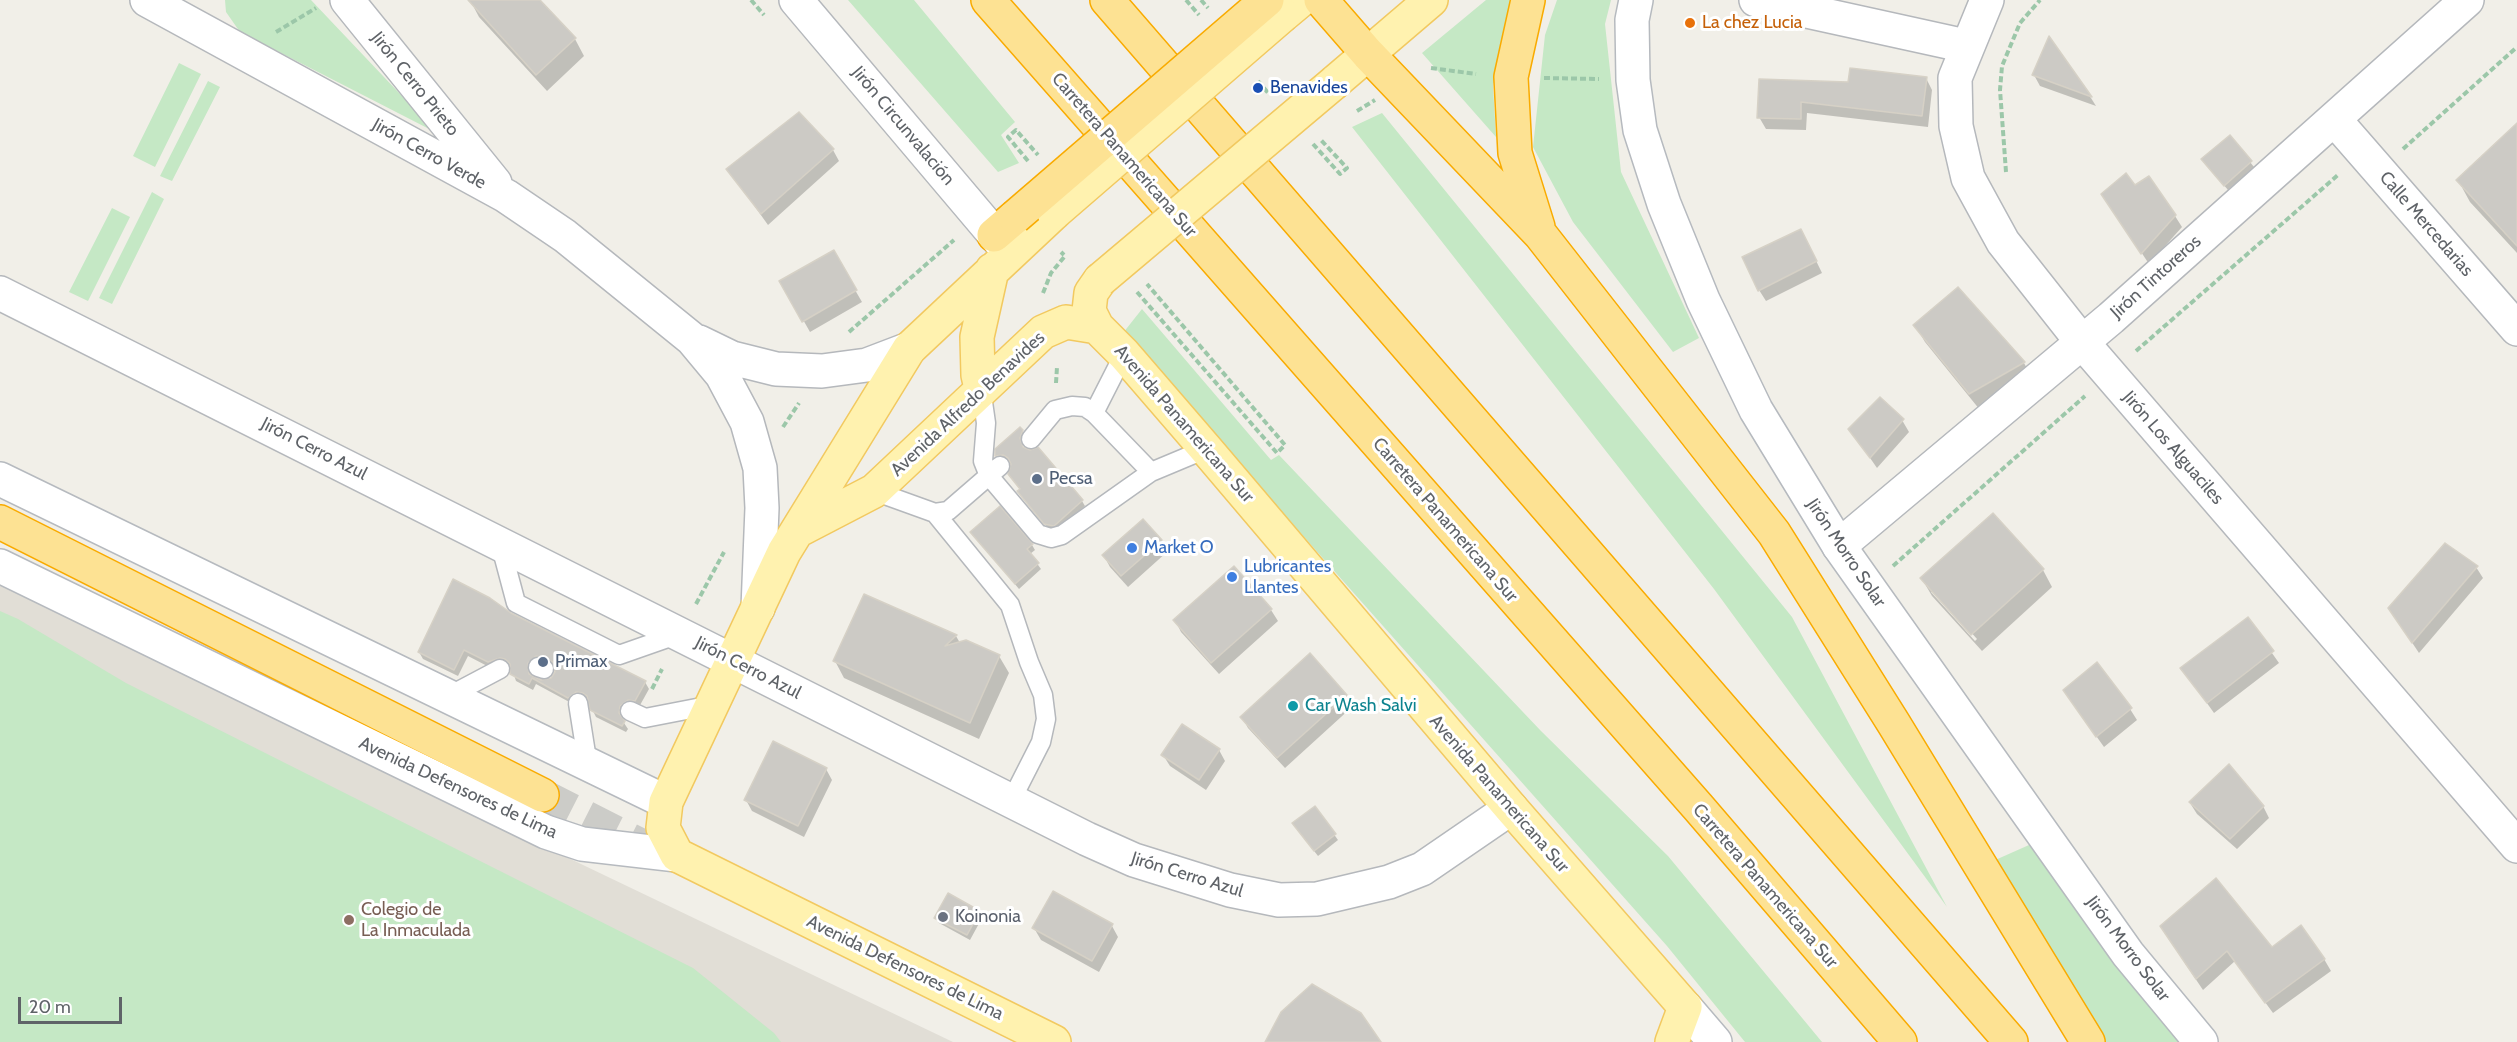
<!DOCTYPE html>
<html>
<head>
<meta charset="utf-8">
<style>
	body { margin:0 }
	#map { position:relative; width:2517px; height:1042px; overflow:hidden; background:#f1efe8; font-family:Cabin,sans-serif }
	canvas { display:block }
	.scale { position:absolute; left:18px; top:997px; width:104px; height:27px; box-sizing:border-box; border:3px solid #5f6368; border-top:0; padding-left:8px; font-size:18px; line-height:21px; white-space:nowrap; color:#5f6368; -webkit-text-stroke:4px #fff; paint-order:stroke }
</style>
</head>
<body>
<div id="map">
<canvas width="2517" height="1042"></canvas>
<div class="scale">20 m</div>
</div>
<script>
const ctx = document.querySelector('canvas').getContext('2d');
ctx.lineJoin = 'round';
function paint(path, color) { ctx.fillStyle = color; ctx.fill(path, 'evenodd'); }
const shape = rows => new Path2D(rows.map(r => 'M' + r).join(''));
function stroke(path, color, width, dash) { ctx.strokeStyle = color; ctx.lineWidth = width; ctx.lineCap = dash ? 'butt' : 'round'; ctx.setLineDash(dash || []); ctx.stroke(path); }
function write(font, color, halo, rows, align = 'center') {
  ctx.font = font + ' Cabin,sans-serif'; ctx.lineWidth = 6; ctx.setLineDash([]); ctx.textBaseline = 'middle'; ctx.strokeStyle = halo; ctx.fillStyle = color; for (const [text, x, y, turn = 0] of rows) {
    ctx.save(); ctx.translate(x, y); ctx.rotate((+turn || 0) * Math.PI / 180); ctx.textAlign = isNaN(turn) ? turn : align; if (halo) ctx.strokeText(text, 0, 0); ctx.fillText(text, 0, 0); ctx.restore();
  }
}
paint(shape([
	[0,572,443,798,953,1042,0,1042]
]), '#e1ded6');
paint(shape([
	[225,0,311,0,437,133,240,32,226,12],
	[848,0,914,0,1015,122,1001,135,1019,163,998,172],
	[1486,0,1516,0,1503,34,1493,86,1496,137,1422,53],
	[1557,0,1611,0,1605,24,1621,172,1699,338,1673,352,1573,222,1533,147,1545,35],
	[179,63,201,74,155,167,133,156],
	[208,81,220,87,172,181,160,176],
	[1382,113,1792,617,1947,907,1714,589,1352,127],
	[152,192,164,199,112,304,99,298],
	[112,208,130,217,88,301,69,292],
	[1142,309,1271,460,1279,455,1541,731,1668,856,1822,1042,1745,1042,1667,946,1123,333],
	[0,611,18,619,126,683,693,968,774,1033,781,1042,0,1042],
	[2038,841,2187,1042,2102,1042,1993,861]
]), '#c5e8c5');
paint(shape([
	[470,0,538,0,575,39,584,56,547,91,479,17],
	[2049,39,2091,98,2096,106,2040,86,2034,75],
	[1926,78,1932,90,1928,127,1807,113,1806,130,1766,129,1759,117,1850,83],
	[2517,125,2517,253,2470,202,2458,180],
	[2230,137,2254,167,2228,190,2206,164],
	[833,150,839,161,768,225,728,169],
	[2135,187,2175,216,2182,227,2149,264,2110,205],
	[1807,242,1822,273,1766,301,1759,290],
	[833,252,862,302,810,332,781,281],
	[1915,325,2024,363,2033,379,1980,410,1925,342],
	[1902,420,1909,432,1877,468,1850,429],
	[1022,431,1025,437,1022,444,1024,449,1082,501,1085,506,1057,530,1049,529,1022,497,1019,492,1021,490,1009,474,1012,469,1011,463,1007,460,999,461,996,456,997,450],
	[972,533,1032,545,1035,550,1030,554,1041,569,1019,589],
	[1161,541,1167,552,1128,587,1110,567,1104,556],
	[2476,567,2483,578,2419,653,2397,620],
	[1233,568,1271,610,1278,621,1219,674,1181,632,1175,620],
	[2043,570,2052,587,1982,651,1932,596,1922,579],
	[1931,592,1935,592,1977,639,1975,641],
	[865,596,956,636,960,643,999,656,1009,673,979,739,844,678,835,661],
	[510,614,645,682,649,689,639,707,623,713,622,720,628,729,626,732,596,717,587,699,580,699,573,704,536,684,533,690,516,681,511,666,504,664,493,669,468,656,458,676,423,659,419,652],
	[541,662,554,665,556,669,552,679,541,681,531,677,530,672,535,665],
	[2248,619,2279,663,2214,713,2182,668],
	[1346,695,1352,707,1285,768,1248,728,1242,717],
	[2072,702,2130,709,2137,720,2104,747],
	[1219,750,1225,761,1206,790,1170,766,1163,755],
	[826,769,832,780,804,837,752,811,746,800],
	[2190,803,2263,806,2269,818,2237,849,2197,814],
	[1315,808,1338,840,1318,856,1297,829],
	[979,912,982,918,970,940,939,923,936,918],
	[1112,926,1118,937,1099,972,1041,940,1034,928],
	[2168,938,2272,949,2324,959,2331,971,2273,1013,2235,961,2203,990]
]), '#0003');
const building = shape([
	[468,0,540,0,576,38,536,75,468,0],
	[2049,36,2092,97,2032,75,2049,36],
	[1850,68,1927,77,1922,116,1801,102,1801,119,1757,118,1759,79,1848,82,1850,68],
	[799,112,834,149,761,214,726,169,799,112],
	[2517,123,2517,246,2456,180,2517,123],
	[2230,135,2252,161,2224,186,2201,159,2230,135],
	[2126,173,2135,185,2149,176,2176,215,2141,254,2101,194,2126,173],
	[1801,229,1817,261,1758,291,1742,257,1801,229],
	[834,250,857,290,802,322,779,281,834,250],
	[1958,287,2025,362,1969,394,1913,325,1958,287],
	[1880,397,1904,419,1870,458,1848,429,1880,397],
	[1020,427,1023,430,1020,438,1023,447,1030,450,1038,447,1083,500,1054,526,1044,524,1017,491,1020,489,1008,474,1011,464,1008,458,1003,455,995,456,995,449,1020,427],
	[1000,506,1033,544,1027,549,1039,563,1015,584,970,532,1000,506],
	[1993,513,2044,569,1971,635,1920,578,1993,513],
	[1143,519,1162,540,1121,576,1102,555,1143,519],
	[2445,543,2478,566,2412,643,2388,608,2445,543],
	[1234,566,1272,609,1211,663,1173,620,1234,566],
	[453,579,490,598,511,613,646,681,635,701,628,700,620,706,619,713,625,721,622,726,590,710,587,696,583,693,576,692,568,698,532,678,529,684,510,674,510,664,505,659,500,658,488,662,464,650,454,670,418,652,453,579],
	[536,656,553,662,555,672,551,678,541,680,529,674,528,663,536,656],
	[864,594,957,635,945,646,966,640,1000,655,970,723,833,661,864,594],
	[2248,617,2274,651,2207,703,2180,668,2248,617],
	[1310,653,1347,695,1277,758,1240,717,1310,653],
	[2097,662,2132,708,2096,737,2063,690,2097,662],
	[1182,724,1220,749,1199,780,1161,755,1182,724],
	[773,741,827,768,798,826,744,800,773,741],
	[2229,764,2264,806,2230,839,2189,802,2229,764],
	[1315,806,1336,834,1314,851,1292,823,1315,806],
	[2216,878,2272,947,2301,925,2325,959,2265,1003,2227,951,2196,979,2160,926,2216,878],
	[1053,891,1113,924,1092,961,1032,928,1053,891],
	[948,893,980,911,967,935,934,918,948,893],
	[1312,984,1361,1013,1381,1042,1265,1042,1281,1012,1312,984]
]);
paint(building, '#cccac5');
stroke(building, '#d6d1c6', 1.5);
stroke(shape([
	[542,795,653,851]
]), '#ccccc8', 33, [33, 16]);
const lane = shape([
	[1124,354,1094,413,1151,472,1206,449],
	[981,388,986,423,983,461,989,476,1038,534,1051,538,1062,535,1151,472],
	[1031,439,1055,410,1072,406,1085,407,1094,413],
	[874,491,935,513,948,511,1000,466],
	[935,513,1010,605,1029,662,1043,695,1046,719,1041,742,1011,801],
	[500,543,516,603,619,655,679,634],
	[538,667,544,669],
	[449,696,500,669],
	[578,703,588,766],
	[630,711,645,718,712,705]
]);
const street = shape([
	[147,0,506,196,565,236,692,339,722,375,747,422,760,468,762,508,758,608],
	[347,0,495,183],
	[796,0,1010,253],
	[1756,0,1966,46],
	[1987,0,1955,78,1956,126,1968,178,2003,242,2082,342,2517,846],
	[2334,119,2517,329],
	[0,293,1087,839,1134,860,1230,890,1279,900,1317,899,1389,882,1422,869,1511,808],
	[699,342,732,358,776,369,822,371,867,365,909,349],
	[1839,546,2111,318,2467,0]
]);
const secondary = shape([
	[1636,0,1632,20,1633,80,1640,130,1664,204,1703,300,1756,410,1839,546,2128,954,2201,1042],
	[0,479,666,802],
	[0,566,546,832,582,844,677,855],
	[1685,1007,1715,1042]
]);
const primary = shape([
	[1283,15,1301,0],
	[1335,82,1431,0],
	[1054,213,909,349,784,552,666,802,663,828,677,855,1054,1042],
	[1100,280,1091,293,1089,311,1097,327,1124,354,1206,449,1511,808,1685,1007,1672,1042],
	[981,388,978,375,977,337,992,270],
	[799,530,874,491,1043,332,1066,322,1097,327]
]);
const highway = shape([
	[988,0,1698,807,1900,1042],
	[1107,0,2011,1042],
	[1321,0,1368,54,1540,234,1774,533,1894,724,2088,1042],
	[1528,0,1511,77,1515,153,1538,227],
	[994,235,1015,217],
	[0,522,542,795]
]);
stroke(lane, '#b5b8bc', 21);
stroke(street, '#b5b8bc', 36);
stroke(secondary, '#b6babf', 36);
stroke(primary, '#f2c960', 36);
stroke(highway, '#f9ab00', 36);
stroke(shape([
	[751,0,764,15],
	[1186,0,1199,15],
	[1201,0,1208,8],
	[276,32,316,8],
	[1431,68,1476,74],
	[1544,78,1599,79],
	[1258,81,1269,94],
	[1313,144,1340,174,1347,168,1320,139],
	[2403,149,2517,47],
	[1028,161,1008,137,1016,130,1038,155],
	[2006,172,2000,90,2002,66,2020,23,2040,0],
	[1137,292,1277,453,1285,445,1147,284],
	[1043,293,1051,273,1065,256,1061,252],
	[849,332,954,240],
	[2136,351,2338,175],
	[1056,383,1057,367],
	[783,427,799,403],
	[1893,566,2085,396],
	[696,604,724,552],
	[652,689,662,669]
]), '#9cc7a9', 4, [6, 3]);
stroke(lane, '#fff', 18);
stroke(street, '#fff', 33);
stroke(secondary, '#fff', 33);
stroke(primary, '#fff2af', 33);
stroke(highway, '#fde293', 33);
const primaryBridge = shape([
	[1054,213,1283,15],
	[1100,280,1335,82]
]);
const highwayBridge = shape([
	[1015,217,1267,0]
]);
stroke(primaryBridge, '#f2c960', 36, []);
stroke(highwayBridge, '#f9ab00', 36, []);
stroke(shape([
	[1357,111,1375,100]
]), '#9cc7a9', 4, [6, 3]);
stroke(primaryBridge, '#fff2af', 33);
stroke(highwayBridge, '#fde293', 33);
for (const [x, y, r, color] of [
	[1690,23,6,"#e8710a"],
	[1258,88,6,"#1a4fb4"],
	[1037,479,6,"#5c6f8a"],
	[1132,548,6,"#3f7fe0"],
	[1232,577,6,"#3f7fe0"],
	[543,662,6,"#5c6f8a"],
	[1293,706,6,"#0f9aa8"],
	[943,917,6,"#6b7280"],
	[349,920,6,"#8d6e63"]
]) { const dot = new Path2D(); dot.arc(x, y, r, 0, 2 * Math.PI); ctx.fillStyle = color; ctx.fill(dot); stroke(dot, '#fff', 2); }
write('18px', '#c56008', '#fff', [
	["La chez Lucia",1702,23]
], 'left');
write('18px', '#5f6368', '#fff', [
	["Jirón Cerro Prieto",415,84,51],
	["Jirón Circunvalación",903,126,50],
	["Jirón Cerro Verde",429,154,29],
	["Carretera Panamericana Sur",1124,155,49],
	["Calle Mercedarias",2426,224,49],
	["Jirón Tintoreros",2156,277,-42],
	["Avenida Alfredo Benavides",968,404,-43],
	["Avenida Panamericana Sur",1184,424,49],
	["Jirón Los Alguaciles",2173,448,49],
	["Jirón Cerro Azul",314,449,27],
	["Carretera Panamericana Sur",1445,520,49],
	["Jirón Morro Solar",1846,553,56],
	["Jirón Cerro Azul",748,668,27],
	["Avenida Defensores de Lima",458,788,25],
	["Avenida Panamericana Sur",1499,794,49],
	["Jirón Cerro Azul",1187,875,17],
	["Carretera Panamericana Sur",1765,886,49],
	["Jirón Morro Solar",2128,949,53],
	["Avenida Defensores de Lima",905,968,26]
]);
write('18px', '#164399', '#fff', [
	["Benavides",1270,88]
], 'left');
write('18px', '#4e5e75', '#fff', [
	["Pecsa",1049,479],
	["Primax",555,662]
], 'left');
write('18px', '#366cbe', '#fff', [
	["Market O",1144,548],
	["Lubricantes",1244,567],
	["Llantes",1244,588]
], 'left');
write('18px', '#0d838f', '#fff', [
	["Car Wash Salvi",1305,706]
], 'left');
write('18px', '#785e54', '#fff', [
	["Colegio de",361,910],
	["La Inmaculada",361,931]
], 'left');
write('18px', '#5b616d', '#fff', [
	["Koinonia",955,917]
], 'left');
</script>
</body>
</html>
